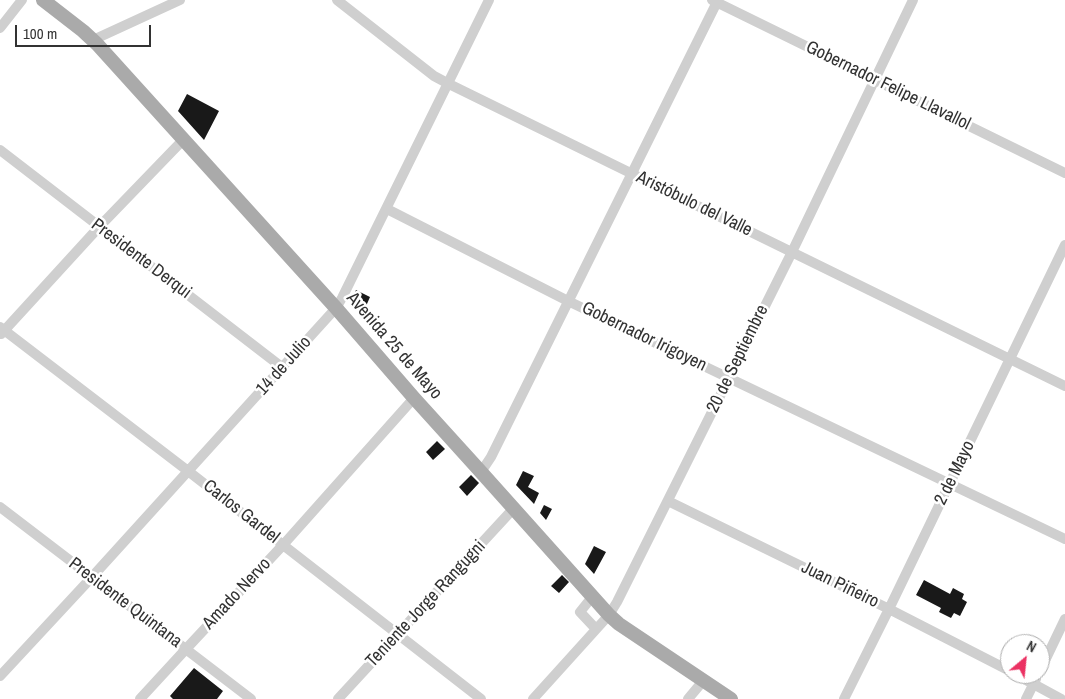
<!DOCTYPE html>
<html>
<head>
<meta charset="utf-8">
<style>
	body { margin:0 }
	#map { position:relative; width:1065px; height:699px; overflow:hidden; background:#fff; font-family:"Archivo Narrow",sans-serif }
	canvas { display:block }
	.north { position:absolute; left:1000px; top:634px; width:50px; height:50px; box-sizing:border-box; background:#fff; border:1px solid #adadad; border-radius:50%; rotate:28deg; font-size:14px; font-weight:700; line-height:20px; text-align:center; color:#323232 }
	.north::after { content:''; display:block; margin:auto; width:18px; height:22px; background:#eb3263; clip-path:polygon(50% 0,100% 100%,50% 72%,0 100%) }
	.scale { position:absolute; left:15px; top:25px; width:136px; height:22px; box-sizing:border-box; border:2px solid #323232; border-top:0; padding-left:6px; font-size:15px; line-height:18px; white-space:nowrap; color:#323232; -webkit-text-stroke:4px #fff; paint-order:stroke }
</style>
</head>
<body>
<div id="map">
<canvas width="1065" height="699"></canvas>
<div class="north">N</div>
<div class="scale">100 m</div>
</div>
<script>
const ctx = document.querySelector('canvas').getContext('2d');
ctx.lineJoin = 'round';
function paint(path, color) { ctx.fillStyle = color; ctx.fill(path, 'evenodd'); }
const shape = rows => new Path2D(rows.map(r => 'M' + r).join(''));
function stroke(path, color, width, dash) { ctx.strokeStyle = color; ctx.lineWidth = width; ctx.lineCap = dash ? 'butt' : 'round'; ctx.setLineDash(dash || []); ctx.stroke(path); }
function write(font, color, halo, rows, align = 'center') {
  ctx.font = font + ' "Archivo Narrow",sans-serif'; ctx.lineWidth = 5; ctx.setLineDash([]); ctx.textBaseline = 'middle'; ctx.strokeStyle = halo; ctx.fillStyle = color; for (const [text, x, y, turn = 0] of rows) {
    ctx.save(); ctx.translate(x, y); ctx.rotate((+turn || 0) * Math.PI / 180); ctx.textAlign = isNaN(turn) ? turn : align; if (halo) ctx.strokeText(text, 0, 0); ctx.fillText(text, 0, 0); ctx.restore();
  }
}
paint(shape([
	[187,94,219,111,204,140,178,111],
	[356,290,370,297,363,313,352,302,352,298],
	[437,441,445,449,433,460,426,452],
	[523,471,534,476,528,487,539,493,534,504,516,485],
	[471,475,479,483,467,496,459,487],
	[544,505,552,509,546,520,540,513],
	[594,546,606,552,594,574,585,564],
	[562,575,569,582,559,593,551,586],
	[924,580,950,594,953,588,964,594,962,599,967,602,960,616,954,613,951,618,939,612,941,608,916,595],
	[194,668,223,691,217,699,173,699,170,696]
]), '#191919');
stroke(shape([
	[337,0,434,76,449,84,1065,386],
	[712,0,1065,173],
	[0,28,22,0],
	[93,40,180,0],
	[0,150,283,368],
	[387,209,568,301,1065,539],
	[0,327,188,471,481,699],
	[1,334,99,227,183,140],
	[481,472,491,457,718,0],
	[668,501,889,609,1010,671],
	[0,507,251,699],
	[592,597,580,612,596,629],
	[1040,671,1065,619],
	[1015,674,1061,699],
	[0,676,92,577,336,308,342,298,489,0],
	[140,699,186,649,283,545,414,398],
	[338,699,514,508],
	[533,699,609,615,617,602,792,252,913,0],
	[688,699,703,681],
	[844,699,889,609,1065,245],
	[1026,699,1036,679]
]), '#cfcfcf', 10);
stroke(shape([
	[43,0,83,31,97,44,336,308,414,398,481,472,609,615,619,624,731,699]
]), '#aaa', 14);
write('18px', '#323232', '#fff', [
	["Gobernador Felipe Llavallol",888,86,26],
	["Aristóbulo del Valle",694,204,26],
	["Presidente Derqui",141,259,37],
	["Gobernador Irigoyen",644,337,26],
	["Avenida 25 de Mayo",394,346,49],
	["20 de Septiembre",738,359,-64],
	["14 de Julio",284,366,-48],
	["2 de Mayo",955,473,-64],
	["Carlos Gardel",241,512,38],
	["Juan Piñeiro",840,585,26],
	["Amado Nervo",237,594,-47],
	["Presidente Quintana",125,603,37],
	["Teniente Jorge Rangugni",426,604,-47]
]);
</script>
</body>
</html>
